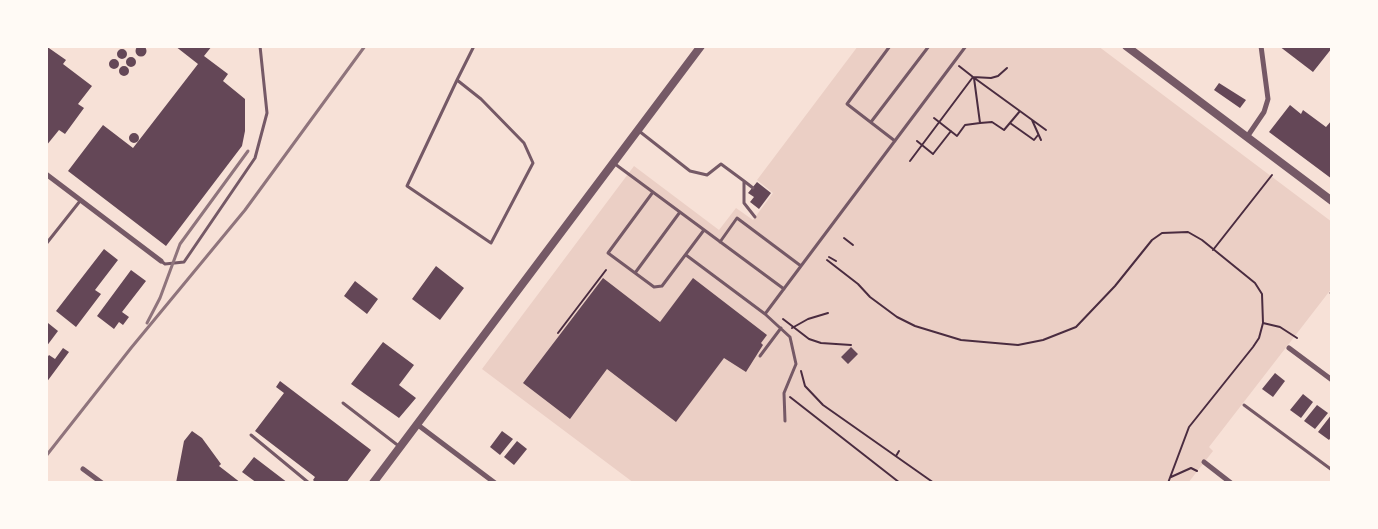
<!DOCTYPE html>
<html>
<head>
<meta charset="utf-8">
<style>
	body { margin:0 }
	#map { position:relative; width:1378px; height:529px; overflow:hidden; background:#f7e1d7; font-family:"Noto Serif",serif }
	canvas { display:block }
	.frame { position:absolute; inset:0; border:48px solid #fffaf5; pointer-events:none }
</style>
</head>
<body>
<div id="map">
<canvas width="1378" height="529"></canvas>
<div class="frame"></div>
</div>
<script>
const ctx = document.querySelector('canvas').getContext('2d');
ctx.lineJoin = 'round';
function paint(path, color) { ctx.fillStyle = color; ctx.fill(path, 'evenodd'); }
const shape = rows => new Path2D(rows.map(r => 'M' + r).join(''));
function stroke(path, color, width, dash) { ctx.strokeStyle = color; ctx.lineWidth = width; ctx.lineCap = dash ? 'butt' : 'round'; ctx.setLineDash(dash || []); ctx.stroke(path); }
paint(shape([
	[858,46,1098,46,1332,222,1332,288,1209,447,1213,451,1188,483,634,483,482,369,634,166,719,230,736,208,753,220,773,193,757,180]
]), '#ebcfc5');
paint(shape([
	'135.5 51a5.5 5.5 0 1 1 11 0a5.5 5.5 0 1 1-11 0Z',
	[46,46,66,60,63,64,92,86,78,104,84,108,65,134,59,130,46,146],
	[175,46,212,46,204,56,228,74,223,81,245,99,245,131,242,146,166,246,68,171,103,125,133,148,198,64],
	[1279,46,1332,46,1332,48,1313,72],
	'117 54a5 5 0 1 1 10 0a5 5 0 1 1-10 0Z',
	'126 62a5 5 0 1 1 10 0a5 5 0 1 1-10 0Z',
	'109 64a5 5 0 1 1 10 0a5 5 0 1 1-10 0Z',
	'119 71a5 5 0 1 1 10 0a5 5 0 1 1-10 0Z',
	[1219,83,1246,100,1240,108,1214,90],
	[1290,105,1301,114,1303,110,1326,127,1332,120,1332,179,1269,132],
	'129 138a5 5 0 1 1 10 0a5 5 0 1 1-10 0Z',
	[757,182,771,193,759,209,750,202,754,197,748,193],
	[104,249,118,260,95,290,101,294,76,327,56,311],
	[436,266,464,288,440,320,412,299],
	[131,270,146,281,122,312,129,317,123,325,119,322,114,329,97,316],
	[603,278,660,322,693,278,767,335,761,343,763,345,746,372,724,358,676,422,607,369,570,419,523,383],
	[355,281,378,299,367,314,344,296],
	[48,323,58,331,46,347,46,325],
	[383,342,414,365,399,385,416,398,399,418,351,384],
	[851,347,858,354,848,364,841,357],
	[63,348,69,352,46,383,46,359,49,355,55,359],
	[1275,373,1285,381,1273,397,1262,389],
	[280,381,371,450,346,483,316,483,313,480,315,477,255,431,284,393,276,387],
	[1303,394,1313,402,1301,418,1290,410],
	[1317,405,1328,413,1315,429,1304,421],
	[1332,414,1332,436,1329,440,1318,432],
	[192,431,202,438,221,464,219,466,241,483,176,483,184,441],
	[502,431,513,439,500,455,490,447],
	[517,441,527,449,514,465,504,457],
	[254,457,288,483,257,483,242,472]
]), '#644757');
stroke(shape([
	[959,66,973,77,991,78,998,76,1007,68],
	[973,77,1046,130],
	[934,118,957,136,965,125,980,123,974,78],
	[1032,120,1041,140],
	[980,123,992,122,1004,130,1020,111],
	[1010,123,1034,140,1038,135],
	[917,141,933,154,951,131],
	[910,161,973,77],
	[844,238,853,245],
	[1213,250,1272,175],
	[829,257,836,261],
	[827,260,858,284,870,297,897,317,915,326,961,340,1018,345,1043,340,1076,327,1115,286,1152,240,1162,233,1188,232,1202,240,1255,283,1262,294,1263,323,1259,338,1253,347,1189,427,1168,483],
	[783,319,809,339,821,343,851,345],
	[1263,323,1280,327,1297,338],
	[792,328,808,319,828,313],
	[558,333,606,270],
	[801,371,805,386,823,405,934,483],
	[790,397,900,483],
	[896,456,899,451],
	[1171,477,1191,468,1197,471]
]), '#4a2c40', 2);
stroke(shape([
	[890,46,847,104,895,141],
	[457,80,481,99,524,143,533,163,491,243,407,186,457,80,474,46],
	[871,122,929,46],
	[639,131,690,171,707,175,721,164,744,181,744,203,755,217],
	[615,164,784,289],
	[744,181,753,188],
	[653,192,608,253,654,287,662,286,704,230],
	[720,242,737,218,801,266],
	[46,244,80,201],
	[686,255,765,314,790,337,796,364,784,393,785,421],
	[161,261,165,264,184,262,255,158,267,113,260,46],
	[635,273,680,212],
	[1331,293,1332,294],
	[765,314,966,46],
	[760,356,781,328],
	[343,403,400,447],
	[1244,405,1332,470],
	[251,435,309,483]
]), '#755966', 3);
stroke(shape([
	[1247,137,1264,112,1268,99,1261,46],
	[46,174,161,261],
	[1289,348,1332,380],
	[418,425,495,483],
	[1204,462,1231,483],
	[83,469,102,483]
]), '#755966', 5);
stroke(shape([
	[1126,46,1332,201],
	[373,483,701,46]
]), '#755966', 8);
stroke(shape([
	[147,323,160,298,180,244,248,151],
	[46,456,131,348,245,210,365,46]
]), '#8f747c', 3);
</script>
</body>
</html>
